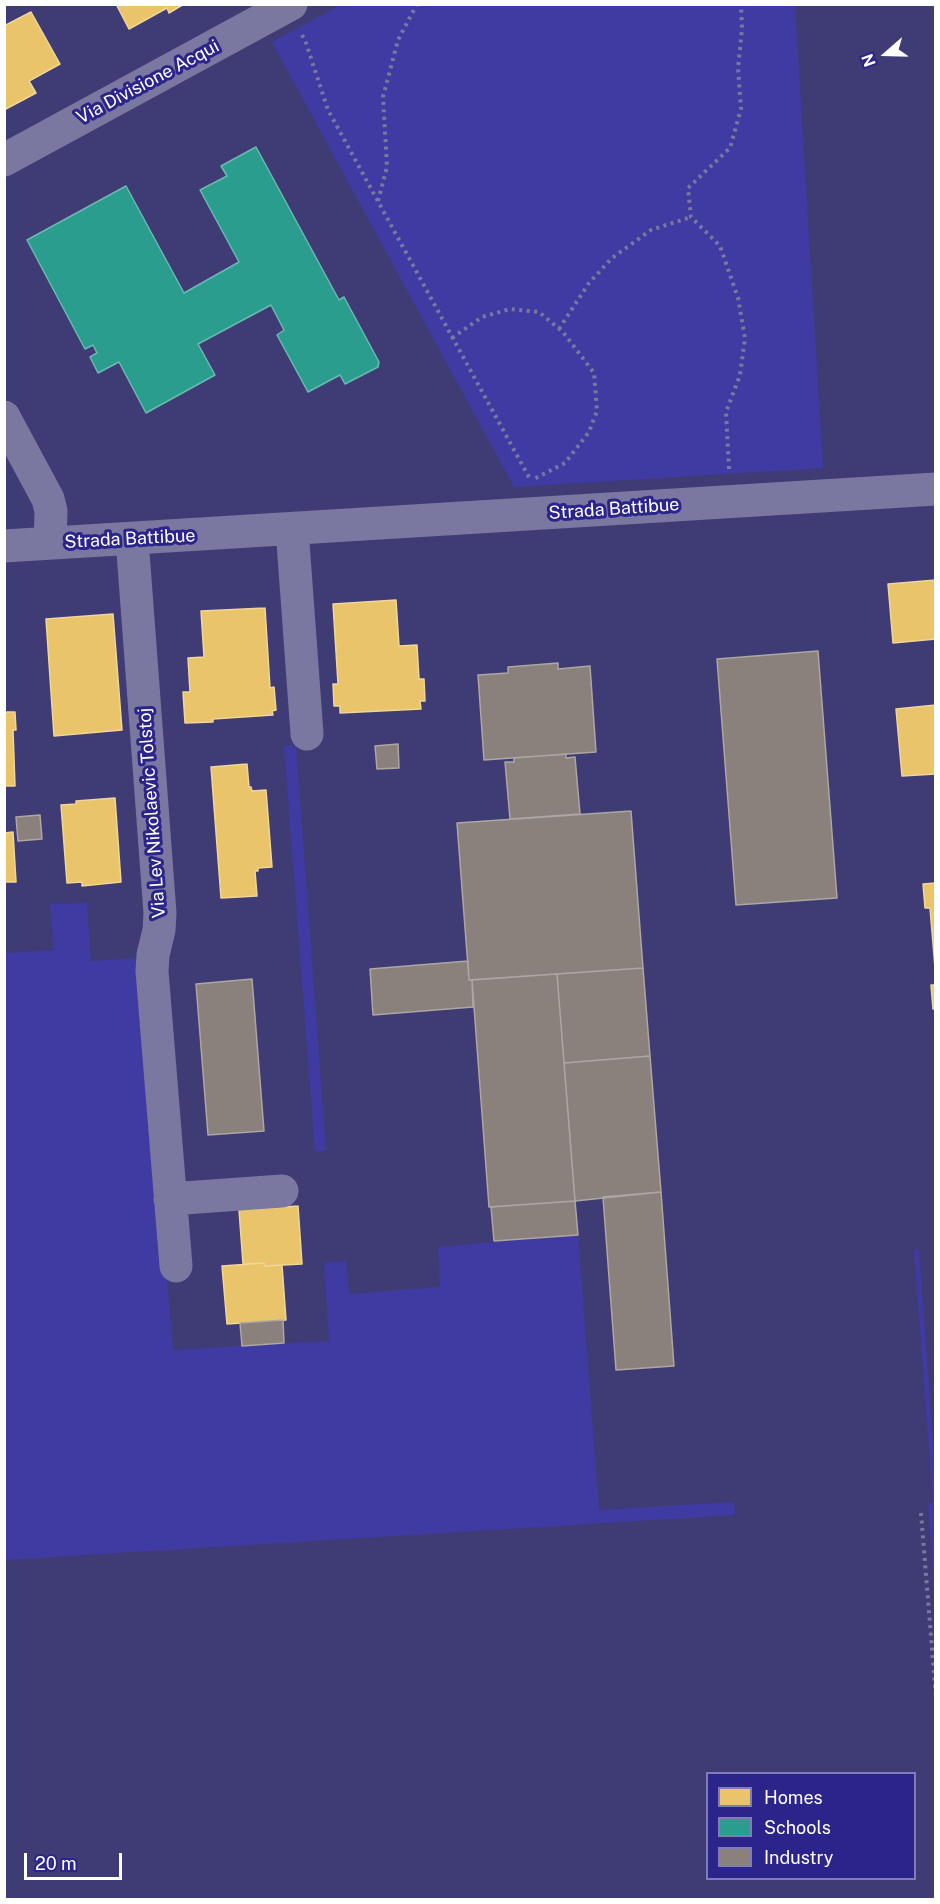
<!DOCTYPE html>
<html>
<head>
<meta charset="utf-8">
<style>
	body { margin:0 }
	#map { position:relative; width:940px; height:1904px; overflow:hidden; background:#3f3b74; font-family:"Public Sans",sans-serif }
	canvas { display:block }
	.frame { position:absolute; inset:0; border:6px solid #fff; pointer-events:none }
	.legend { position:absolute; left:706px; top:1772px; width:210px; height:108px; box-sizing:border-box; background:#2a248b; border:2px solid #7f7cb9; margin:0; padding:8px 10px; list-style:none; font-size:18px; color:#fff }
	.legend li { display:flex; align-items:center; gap:12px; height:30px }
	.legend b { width:30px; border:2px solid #7f7cb9 }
	.north { position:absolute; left:856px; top:24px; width:60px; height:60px; -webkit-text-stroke:4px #2a248b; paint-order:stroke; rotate:250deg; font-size:16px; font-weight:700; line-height:24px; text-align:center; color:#fff }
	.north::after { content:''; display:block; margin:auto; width:21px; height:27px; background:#fff; clip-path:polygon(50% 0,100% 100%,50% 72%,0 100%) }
	.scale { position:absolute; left:24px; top:1853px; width:98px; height:27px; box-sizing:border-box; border:3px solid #fff; border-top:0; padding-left:8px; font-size:18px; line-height:21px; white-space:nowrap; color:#fff; -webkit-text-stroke:4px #2a248b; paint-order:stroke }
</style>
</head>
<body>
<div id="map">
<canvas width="940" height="1904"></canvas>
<div class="frame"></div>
<ul class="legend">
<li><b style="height:16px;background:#e9c46a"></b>Homes</li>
<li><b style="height:16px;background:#2a9d8f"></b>Schools</li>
<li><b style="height:16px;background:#8a817c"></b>Industry</li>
</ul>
<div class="north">N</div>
<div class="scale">20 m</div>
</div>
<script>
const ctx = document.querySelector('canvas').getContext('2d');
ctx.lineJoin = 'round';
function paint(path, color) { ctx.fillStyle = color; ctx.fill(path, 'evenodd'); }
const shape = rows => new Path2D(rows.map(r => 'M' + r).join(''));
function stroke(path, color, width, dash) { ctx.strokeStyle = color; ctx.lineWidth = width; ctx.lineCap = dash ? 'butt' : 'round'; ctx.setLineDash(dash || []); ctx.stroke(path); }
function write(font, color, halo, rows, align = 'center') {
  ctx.font = font + ' "Public Sans",sans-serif'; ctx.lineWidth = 6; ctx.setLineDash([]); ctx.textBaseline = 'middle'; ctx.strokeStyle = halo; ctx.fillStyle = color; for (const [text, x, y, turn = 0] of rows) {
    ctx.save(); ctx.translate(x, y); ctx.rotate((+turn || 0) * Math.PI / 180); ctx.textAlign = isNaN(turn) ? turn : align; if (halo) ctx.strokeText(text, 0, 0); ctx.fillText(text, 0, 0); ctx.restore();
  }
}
paint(shape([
	[342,4,795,5,823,468,514,487,272,42],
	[296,745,326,1151,315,1151,284,746],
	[87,903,91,961,140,958,173,1350,329,1341,324,1263,346,1261,349,1294,440,1287,438,1247,578,1235,599,1510,734,1502,735,1515,5,1560,5,953,54,950,50,904],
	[919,1249,935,1471,935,1600,928,1503,933,1503,914,1250]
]), '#403ba3');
const homes = shape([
	[116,4,184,4,169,13,167,8,129,29,116,4],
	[31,12,60,64,29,81,36,93,4,110,4,26,31,12],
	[936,580,936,639,893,643,888,584,936,580],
	[396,600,399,646,417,645,419,679,424,679,425,701,420,701,421,709,340,713,340,706,334,706,333,684,338,684,333,604,396,600],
	[265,608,270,688,274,687,276,710,272,711,273,715,213,719,213,722,185,723,183,692,190,692,188,658,204,657,201,611,265,608],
	[113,614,122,730,54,736,46,619,113,614],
	[936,705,936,774,902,776,896,709,936,705],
	[4,712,15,712,16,730,13,730,15,786,4,786,4,712],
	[247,764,249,787,251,787,252,791,266,790,272,867,258,868,258,871,255,871,257,896,221,898,211,767,247,764],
	[115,798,121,882,82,886,82,882,67,883,61,805,76,804,76,801,115,798],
	[13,832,16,882,4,882,4,833,13,832],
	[936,883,936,980,930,908,925,908,923,884,936,883],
	[931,985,936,985,936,1009,933,1009,931,985],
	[298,1206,302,1264,265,1266,264,1263,243,1264,239,1210,298,1206],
	[264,1263,265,1266,282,1265,286,1320,227,1324,222,1266,264,1263]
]);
paint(homes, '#e9c46a');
stroke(homes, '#f0d697', 1.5);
const schools = shape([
	[256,147,339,300,344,297,379,362,378,367,345,384,340,375,308,392,277,335,284,330,271,305,198,344,215,375,146,413,119,362,98,373,90,357,97,353,93,345,85,349,27,240,126,186,184,293,239,262,200,190,227,176,221,166,256,147]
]);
paint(schools, '#2a9d8f');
stroke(schools, '#6abab1', 1.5);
const industry = shape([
	[818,651,837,898,736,905,717,659,818,651],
	[558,663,558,669,590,666,596,752,484,760,478,675,508,673,508,667,558,663],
	[398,744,399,768,377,769,375,746,398,744],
	[566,754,566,758,575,757,580,814,510,819,505,762,514,762,514,758,566,754],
	[631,811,643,968,469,980,457,823,631,811],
	[40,815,42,839,18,841,16,817,40,815],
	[468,961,469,980,472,980,473,1007,373,1015,370,969,468,961],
	[643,968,650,1056,564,1063,557,974,643,968],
	[557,974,575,1201,489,1207,472,980,557,974],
	[252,979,264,1131,208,1135,196,984,252,979],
	[650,1056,661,1192,575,1201,564,1063,650,1056],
	[661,1192,674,1366,616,1370,603,1197,661,1192],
	[575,1201,578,1235,494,1241,491,1207,575,1201],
	[283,1320,284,1343,242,1346,240,1323,283,1320]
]);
paint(industry, '#8a817c');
stroke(industry, '#ada7a3', 1.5);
stroke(shape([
	[302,35,306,43,328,110,531,481],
	[378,201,387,167,383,97,398,40,417,4],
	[559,329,589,283,612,258,651,230,691,217],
	[452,338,482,317,510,309,539,312,563,332,594,373,597,411,589,432,565,463,534,479],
	[729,469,726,412,740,375,745,338,738,298,720,246,691,217,688,188,730,148,741,109,738,68,742,29,741,4],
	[921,1513,936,1698]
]), '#7a77a0', 4, [3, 4.5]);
stroke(shape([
	[4,160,291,4],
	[4,417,48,499,51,511,50,543],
	[292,529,307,734],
	[132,539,160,913,159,930,153,955,152,971,176,1266],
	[4,546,936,489],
	[170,1199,282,1191]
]), '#7a77a0', 33);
write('18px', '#fff', '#2a248b', [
	["Via Divisione Acqui",148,82,-28],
	["Strada Battibue",614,509,-4],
	["Strada Battibue",130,539,-3],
	["Via Lev Nikolaevic Tolstoj",152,813,-94]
]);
</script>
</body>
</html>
